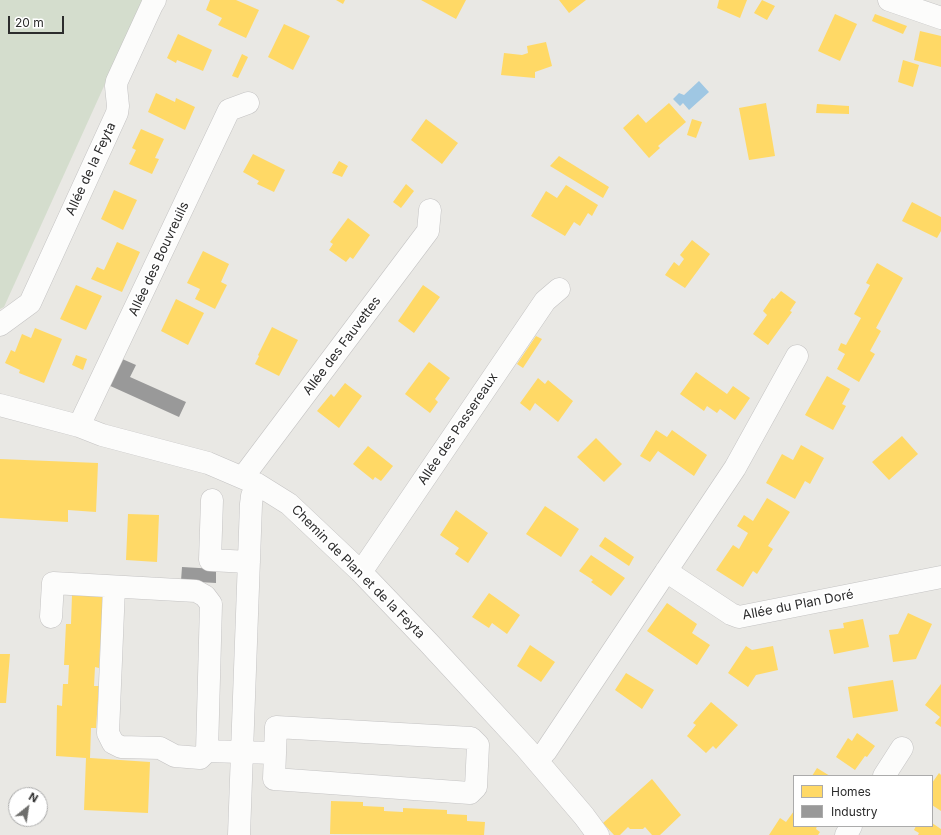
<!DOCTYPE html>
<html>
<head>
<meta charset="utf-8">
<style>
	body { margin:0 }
	#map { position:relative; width:941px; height:835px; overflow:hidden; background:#e9e8e4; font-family:Inter,sans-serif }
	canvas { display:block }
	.legend { position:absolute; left:793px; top:775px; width:140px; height:52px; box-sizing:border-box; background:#fff; border:1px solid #ababab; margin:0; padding:5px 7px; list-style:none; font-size:12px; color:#2c2c2c }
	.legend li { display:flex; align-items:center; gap:8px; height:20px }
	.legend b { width:20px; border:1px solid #ababab }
	.north { position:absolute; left:8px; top:787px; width:40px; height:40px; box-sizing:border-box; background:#fff; border:1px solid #ababab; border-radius:50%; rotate:30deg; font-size:11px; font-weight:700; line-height:16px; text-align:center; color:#2c2c2c }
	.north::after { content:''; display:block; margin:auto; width:14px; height:18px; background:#6e6e6c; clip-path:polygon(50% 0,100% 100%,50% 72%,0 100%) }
	.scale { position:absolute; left:8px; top:16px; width:56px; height:18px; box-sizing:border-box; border:2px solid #2c2c2c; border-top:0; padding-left:5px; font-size:12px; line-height:14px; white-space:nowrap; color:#2c2c2c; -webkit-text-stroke:3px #fff; paint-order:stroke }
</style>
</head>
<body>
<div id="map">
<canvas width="941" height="835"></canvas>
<ul class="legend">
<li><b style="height:11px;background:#ffd966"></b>Homes</li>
<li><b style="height:11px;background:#999"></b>Industry</li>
</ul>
<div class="north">N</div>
<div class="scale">20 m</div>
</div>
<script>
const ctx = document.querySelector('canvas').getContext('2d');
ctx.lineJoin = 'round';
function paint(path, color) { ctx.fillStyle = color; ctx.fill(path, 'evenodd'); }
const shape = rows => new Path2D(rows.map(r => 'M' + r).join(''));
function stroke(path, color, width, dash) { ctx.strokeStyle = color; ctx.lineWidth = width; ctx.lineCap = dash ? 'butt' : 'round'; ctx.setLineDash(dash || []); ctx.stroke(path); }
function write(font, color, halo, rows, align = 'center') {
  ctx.font = font + ' Inter,sans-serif'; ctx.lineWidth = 4; ctx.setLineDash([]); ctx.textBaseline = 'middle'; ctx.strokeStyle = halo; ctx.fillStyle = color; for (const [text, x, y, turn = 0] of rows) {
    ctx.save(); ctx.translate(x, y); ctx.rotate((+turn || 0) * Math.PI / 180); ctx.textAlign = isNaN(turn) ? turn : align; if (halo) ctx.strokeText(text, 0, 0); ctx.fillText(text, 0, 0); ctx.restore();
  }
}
paint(shape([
	[0,0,143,0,4,307,0,309]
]), '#d4ddcd');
paint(shape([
	[699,81,709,92,689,110,683,103,680,106,673,99,679,93,684,95]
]), '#9fc7e3');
paint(shape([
	[210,0,236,0,259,10,246,38,218,25,222,18,206,10],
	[336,0,345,0,343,4],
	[421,0,466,0,456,19],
	[559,0,586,0,569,13],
	[719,0,747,0,740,18,717,8],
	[762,0,775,6,767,20,754,13],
	[835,14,857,24,840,61,818,51],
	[875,14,907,26,903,34,872,21],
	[284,24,310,36,293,70,268,57],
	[920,31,941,36,941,67,914,60],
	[178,34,212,50,203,71,177,60,176,63,167,58],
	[546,42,552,66,535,72,535,78,501,75,504,53,522,55,528,53,527,46],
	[242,54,248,57,238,78,232,76],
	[903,60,919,65,913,87,898,82],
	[156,93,175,102,176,98,195,107,185,130,148,112],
	[669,103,686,122,658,146,660,148,649,158,623,128,638,114,646,123],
	[766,103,775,156,749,160,739,108],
	[817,104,849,106,849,114,816,113],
	[426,119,458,143,442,164,411,140],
	[692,119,702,122,696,138,687,135],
	[141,129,164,139,155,158,159,159,152,174,129,164,136,150,132,148],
	[253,154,285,170,274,192,257,184,259,181,243,172],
	[559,156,609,187,603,198,550,166],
	[339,161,348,166,342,177,332,173],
	[406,184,414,191,401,208,393,202],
	[566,185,598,205,592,216,588,213,580,226,574,222,565,236,531,216,546,191,557,198],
	[114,190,137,200,123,230,101,219],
	[912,202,941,217,941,231,937,238,902,221],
	[348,218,370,235,353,259,350,257,346,262,329,250,333,244,330,242],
	[692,240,710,254,685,288,665,275,674,262,679,266,684,259,680,255],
	[117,242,140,252,122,292,91,279,97,267,104,270],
	[203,251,229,264,221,282,227,285,215,309,195,299,200,289,187,283],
	[877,263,903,278,876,328,881,331,870,351,875,354,859,382,837,369,845,354,838,350,841,343,846,345,861,318,854,314,870,285,866,283],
	[76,285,102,296,86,330,60,319],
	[423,285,440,297,414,333,398,321],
	[781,291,796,302,790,311,792,312,768,345,753,334,767,315,763,311,772,298,774,299],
	[176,299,204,313,188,345,161,331],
	[272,327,298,340,279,376,255,364,259,356,258,355],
	[35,328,62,339,44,383,19,373,20,370,5,363,11,350,15,352,22,334,31,338],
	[536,336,542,339,523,368,517,364],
	[76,355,87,359,83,370,72,365],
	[429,362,450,378,435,399,438,402,430,413,405,394],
	[696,372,727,394,733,386,750,398,735,420,720,409,717,413,707,406,704,411,680,394],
	[827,376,850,389,842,404,846,406,833,430,805,415],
	[538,378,545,384,548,380,573,401,558,422,535,403,530,411,520,403],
	[345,383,362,396,339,428,317,411,331,394,334,397],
	[656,430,667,437,672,430,707,455,694,476,658,451,650,462,640,456],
	[902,436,918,454,889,480,872,462],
	[596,438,622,464,604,482,577,457],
	[801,445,824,458,810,484,805,481,795,499,766,483,782,454,793,460],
	[368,446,393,466,381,481,375,477,373,480,353,464],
	[0,459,98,463,96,512,68,510,68,522,0,518],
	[767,498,790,512,768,546,773,549,757,574,753,571,743,587,716,570,733,545,739,549,748,533,737,526,744,515,753,521],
	[545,506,579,529,561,557,526,534],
	[456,510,488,533,468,563,455,554,459,548,440,535],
	[128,514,159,515,157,562,126,560],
	[605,537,634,557,629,566,599,546],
	[591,555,625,578,611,596,591,582,593,580,579,571],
	[489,593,520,615,507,634,492,623,489,628,472,617],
	[72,595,107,596,105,646,100,647,99,668,95,667,94,686,99,686,96,728,91,728,90,758,150,762,148,813,84,810,86,758,56,756,57,705,62,706,63,684,68,684,69,665,64,665,66,624,71,624],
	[667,603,697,624,692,633,710,645,697,665,647,631],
	[908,613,932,624,916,659,893,662,889,635,898,634],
	[863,619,869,647,834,654,829,630,844,628,843,623],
	[530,645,555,662,541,682,517,666],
	[746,646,752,650,773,646,778,670,756,675,748,687,728,673],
	[0,654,10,654,6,703,0,703],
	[626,673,654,690,642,709,615,690],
	[893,680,898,711,853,718,848,687],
	[941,684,941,727,935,723,940,717,925,705],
	[711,702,738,725,716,749,713,746,706,753,687,736,696,725,693,723],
	[857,733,875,746,867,757,865,756,855,770,836,757,848,738,852,741],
	[817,768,830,776,812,776],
	[939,773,941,775,941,811,932,805,932,783],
	[652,779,681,815,660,835,652,835,645,827,643,829,630,829,628,827,620,835,614,835,603,823],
	[331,801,363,802,363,806,384,807,384,811,403,812,403,808,447,810,447,814,467,815,467,821,485,822,484,835,330,834],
	[794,811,794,826,817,826,816,829,820,832,818,835,769,835,780,818,786,822],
	[932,823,941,829,941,835,918,835,919,833,914,830,916,826,932,826]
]), '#ffd966');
paint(shape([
	[120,358,136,365,130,377,186,402,179,417,106,384],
	[182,567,216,569,216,583,181,581]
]), '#999');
const minor = shape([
	[889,0,941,18],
	[0,325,30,303,117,113,118,106,116,86,117,81,152,5,155,0],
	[0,405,79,426,102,435,208,463,257,484,289,504,361,572,428,642,526,748,584,816,598,835],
	[79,426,229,110,248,103],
	[243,477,428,231,430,210],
	[212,500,210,560,249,562],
	[666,571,731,614,739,617,941,577],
	[361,572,545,301,559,289],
	[114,587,108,733,113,743,121,747,160,748,175,756,200,758,207,751],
	[51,617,53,583,196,591,205,596,211,604,207,751,275,753,274,779,470,793,476,787,478,745,471,738,276,727,275,753],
	[537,761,546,751,735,468,797,356],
	[884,776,902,748],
	[239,835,251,504,252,496,257,484],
	[846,835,851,826]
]);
stroke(minor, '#c4c3c3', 23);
stroke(minor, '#fcfcfb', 22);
write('13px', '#2c2c2c', '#fff', [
	["Allée de la Feyta",91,169,-65],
	["Allée des Bouvreuils",159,259,-65],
	["Allée des Fauvettes",342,346,-53],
	["Allée des Passereaux",458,429,-56],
	["Chemin de Plan et de la Feyta",358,572,45],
	["Allée du Plan Doré",798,605,-11]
]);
</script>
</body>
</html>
